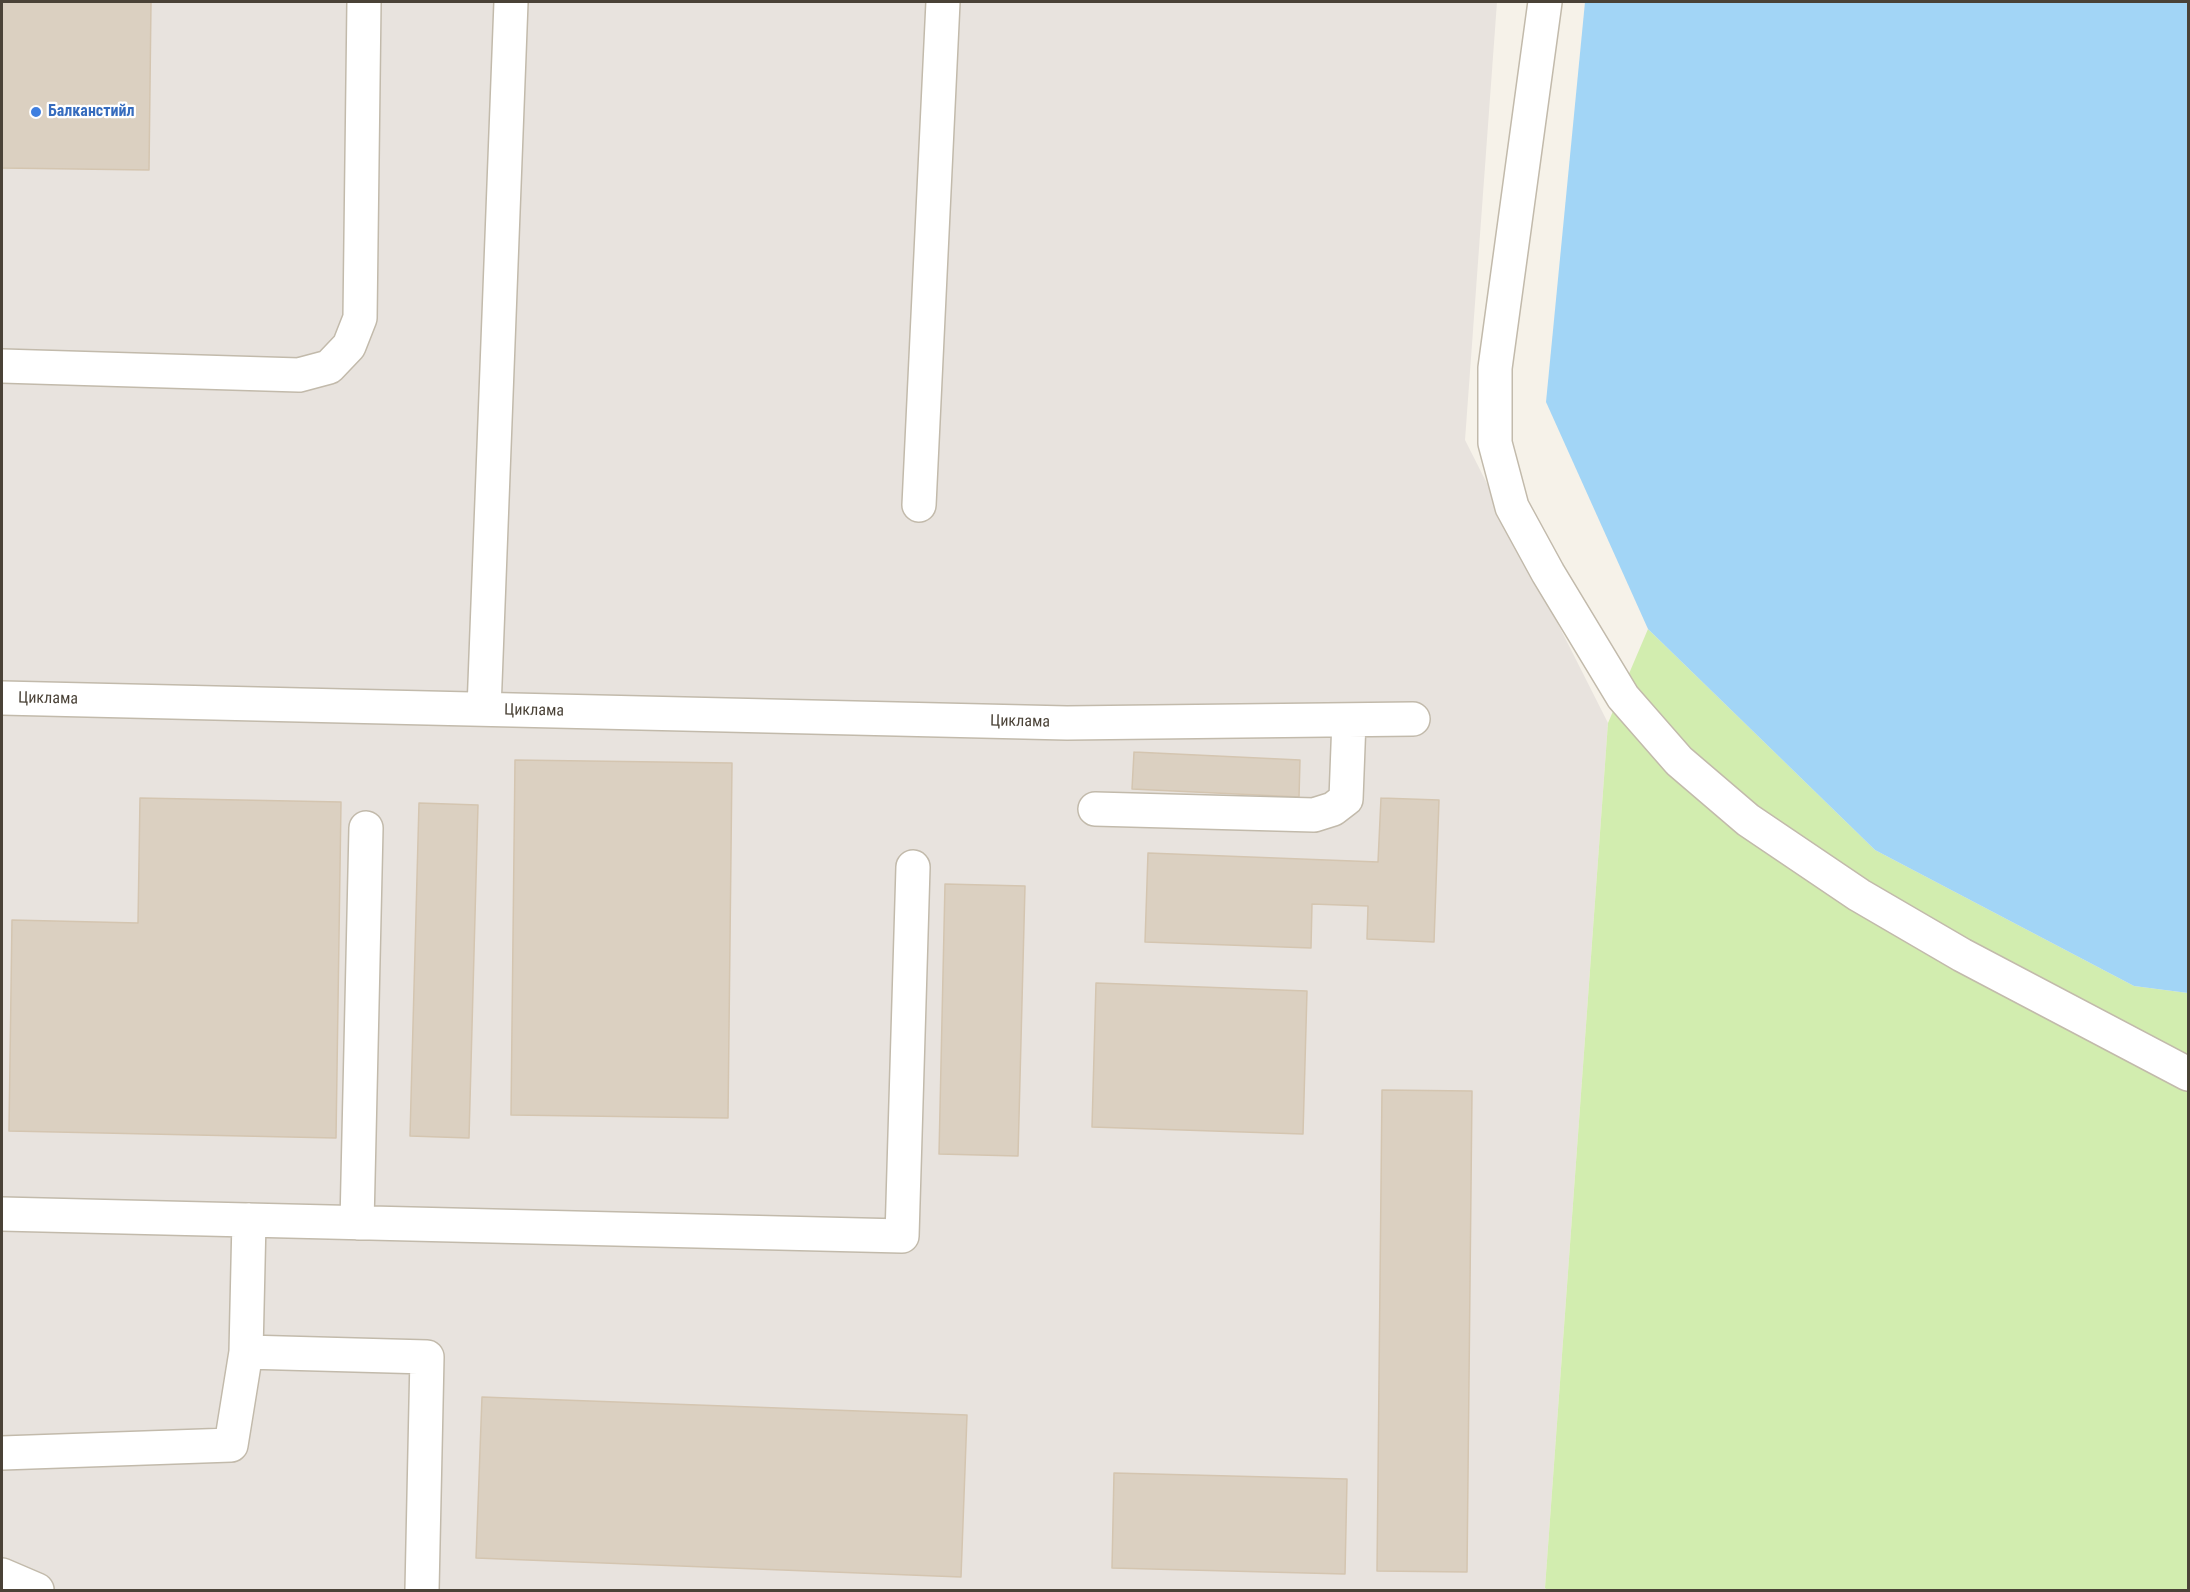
<!DOCTYPE html>
<html>
<head>
<meta charset="utf-8">
<style>
	body { margin:0 }
	#map { position:relative; width:2190px; height:1592px; overflow:hidden; background:#f6f2e9; font-family:"Roboto Condensed",sans-serif }
	canvas { display:block }
	.frame { position:absolute; inset:0; border:3px solid #4a4237; pointer-events:none }
</style>
</head>
<body>
<div id="map">
<canvas width="2190" height="1592"></canvas>
<div class="frame"></div>
</div>
<script>
const ctx = document.querySelector('canvas').getContext('2d');
ctx.lineJoin = 'round';
function paint(path, color) { ctx.fillStyle = color; ctx.fill(path, 'evenodd'); }
const shape = rows => new Path2D(rows.map(r => 'M' + r).join(''));
function stroke(path, color, width, dash) { ctx.strokeStyle = color; ctx.lineWidth = width; ctx.lineCap = dash ? 'butt' : 'round'; ctx.setLineDash(dash || []); ctx.stroke(path); }
function write(font, color, halo, rows, align = 'center') {
  ctx.font = font + ' "Roboto Condensed",sans-serif'; ctx.lineWidth = 4.5; ctx.setLineDash([]); ctx.textBaseline = 'middle'; ctx.strokeStyle = halo; ctx.fillStyle = color; for (const [text, x, y, turn = 0] of rows) {
    ctx.save(); ctx.translate(x, y); ctx.rotate((+turn || 0) * Math.PI / 180); ctx.textAlign = isNaN(turn) ? turn : align; if (halo) ctx.strokeText(text, 0, 0); ctx.fillText(text, 0, 0); ctx.restore();
  }
}
paint(shape([
	[2,2,1497,2,1465,440,1608,723,1545,1588,1547,1590,2,1590]
]), '#e8e3de');
paint(shape([
	[1648,629,1875,850,2134,986,2188,993,2188,1590,1547,1590,1545,1588,1608,723]
]), '#d2edaf');
paint(shape([
	[1585,2,2188,2,2188,993,2134,986,1875,850,1648,629,1546,402]
]), '#a2d5f6');
const building = shape([
	[2,2,151,2,149,170,2,168,2,2],
	[1134,752,1300,760,1299,797,1132,789,1134,752],
	[515,760,732,763,728,1118,511,1115,515,760],
	[140,798,341,802,336,1138,9,1131,12,920,138,923,140,798],
	[1381,798,1439,800,1434,942,1367,939,1368,906,1312,904,1311,948,1145,942,1148,853,1378,862,1381,798],
	[419,803,478,805,469,1138,410,1136,419,803],
	[945,884,1025,886,1018,1156,939,1154,945,884],
	[1096,983,1307,991,1303,1134,1092,1127,1096,983],
	[1382,1090,1472,1091,1467,1572,1377,1571,1382,1090],
	[482,1397,967,1415,961,1577,476,1558,482,1397],
	[1114,1473,1347,1479,1345,1574,1112,1568,1114,1473]
]);
paint(building, '#dbd0c1');
stroke(building, '#d4c5b0', 1.5);
const minor = shape([
	[1545,2,1495,368,1495,443,1512,507,1548,573,1623,697,1679,761,1748,820,1859,895,1962,955,2188,1074],
	[2,366,299,375,329,367,349,346,360,318,364,2],
	[919,505,943,2],
	[2,698,1067,723,1413,719],
	[484,709,511,2],
	[1095,809,1314,815,1333,809,1346,799,1349,720],
	[2,1214,902,1236,913,867],
	[249,1220,246,1352,427,1357,422,1590],
	[357,1223,366,828],
	[2,1453,231,1445,246,1352],
	[2,1575,37,1590]
]);
stroke(minor, '#c2baab', 36);
stroke(minor, '#fff', 33);
for (const [x, y, r, color] of [
	[36,112,6,"#3f7fe0"]
]) { const dot = new Path2D(); dot.arc(x, y, r, 0, 2 * Math.PI); ctx.fillStyle = color; ctx.fill(dot); stroke(dot, '#fff', 2); }
write('bold 16px', '#366cbe', '#fff', [
	["Балканстийл",48,112]
], 'left');
write('16px', '#4a4237', '#fff', [
	["Циклама",48,699,1],
	["Циклама",534,711,1],
	["Циклама",1020,722,1]
]);
</script>
</body>
</html>
